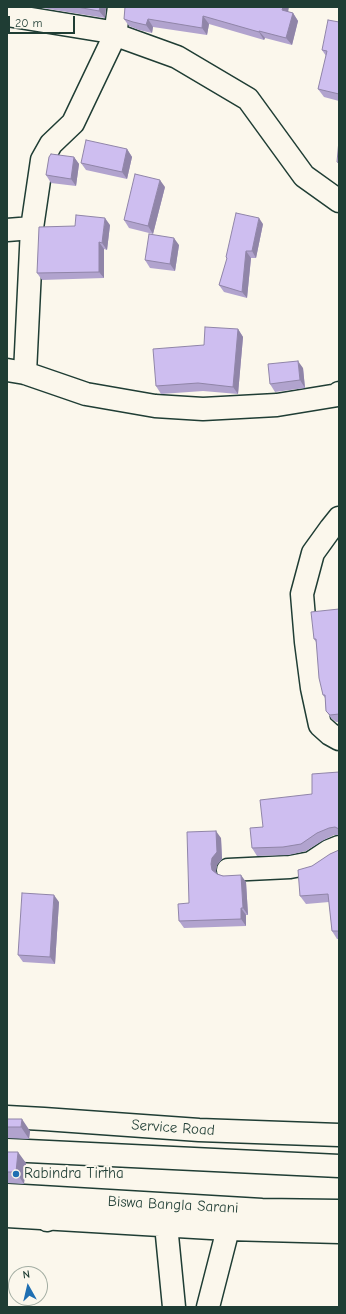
<!DOCTYPE html>
<html>
<head>
<meta charset="utf-8">
<style>
	body { margin:0 }
	#map { position:relative; width:346px; height:1314px; overflow:hidden; background:#fbf7ec; font-family:"Comic Neue",sans-serif }
	canvas { display:block }
	.frame { position:absolute; inset:0; border:8px solid #1f3d34; pointer-events:none }
	.north { position:absolute; left:8px; top:1266px; width:40px; height:40px; box-sizing:border-box; background:#fbf7ec; border:1px solid #a3ada2; border-radius:50%; rotate:352deg; font-size:11px; font-weight:700; line-height:16px; text-align:center; color:#1f3d34 }
	.north::after { content:''; display:block; margin:auto; width:14px; height:18px; background:#1f6fb2; clip-path:polygon(50% 0,100% 100%,50% 72%,0 100%) }
	.scale { position:absolute; left:8px; top:16px; width:67px; height:18px; box-sizing:border-box; border:2px solid #1f3d34; border-top:0; padding-left:5px; font-size:12px; line-height:14px; white-space:nowrap; color:#1f3d34; -webkit-text-stroke:3px #fbf7ec; paint-order:stroke }
</style>
</head>
<body>
<div id="map">
<canvas width="346" height="1314"></canvas>
<div class="frame"></div>
<div class="north">N</div>
<div class="scale">20 m</div>
</div>
<script>
const ctx = document.querySelector('canvas').getContext('2d');
ctx.lineJoin = 'round';
const shape = rows => new Path2D(rows.map(r => 'M' + r).join(''));
function stroke(path, color, width, dash) { ctx.strokeStyle = color; ctx.lineWidth = width; ctx.lineCap = dash ? 'butt' : 'round'; ctx.setLineDash(dash || []); ctx.stroke(path); }
function paint(path, color) { ctx.fillStyle = color; ctx.fill(path, 'evenodd'); }
function write(font, color, halo, rows, align = 'center') {
  ctx.font = font + ' "Comic Neue",sans-serif'; ctx.lineWidth = 4; ctx.setLineDash([]); ctx.textBaseline = 'middle'; ctx.strokeStyle = halo; ctx.fillStyle = color; for (const [text, x, y, turn = 0] of rows) {
    ctx.save(); ctx.translate(x, y); ctx.rotate((+turn || 0) * Math.PI / 180); ctx.textAlign = isNaN(turn) ? turn : align; if (halo) ctx.strokeText(text, 0, 0); ctx.fillText(text, 0, 0); ctx.restore();
  }
}
const minor = shape([
	[7,15,105,31,177,57,248,99,304,176,339,201],
	[32,228,42,160,51,144,73,123,115,35,119,7],
	[7,230,32,228,25,373],
	[7,370,25,373,86,394,155,406,203,409,277,405,338,395,339,393],
	[339,518,331,528,313,553,302,594,306,642,312,688,320,725,330,734,339,739],
	[228,870,290,867,311,863,329,851,339,847],
	[7,1117,44,1119,199,1130,339,1135],
	[7,1216,228,1229,339,1232],
	[166,1225,174,1307],
	[208,1307,228,1229]
]);
const major = shape([
	[7,1150,339,1166],
	[7,1195,262,1210,339,1211],
	[45,1198,47,1220]
]);
stroke(minor, '#1f3d34', 25);
stroke(major, '#1f3d34', 25);
stroke(minor, '#fbf7ec', 22);
stroke(major, '#fbf7ec', 22);
paint(shape([
	[36,7,106,7,105,18],
	[288,12,293,13,298,21,292,45,265,38,264,40,209,24,207,35,153,27,152,33,139,30,129,26,124,19],
	[339,22,339,101,324,97,318,89,326,56,322,50],
	[127,149,132,157,127,179,86,170,81,163],
	[74,157,79,164,76,186,51,183,46,175],
	[165,187,153,234,129,228,124,220],
	[263,224,256,258,251,258,247,298,224,292,219,285,227,259,226,257],
	[110,225,107,250,104,249,104,278,42,280,37,273],
	[179,245,175,271,150,268,145,260],
	[238,329,243,337,238,394,203,391,161,394,156,386,204,345],
	[303,368,305,388,275,392,270,384],
	[339,609,339,722,336,722,331,718,326,711,325,698,323,695,316,642,314,639],
	[339,772,339,835,334,835,322,841,306,851,289,855,257,856,252,848,263,827,312,794],
	[221,838,222,859,217,865,216,871,217,874,246,882,248,915,246,915,246,926,184,928,179,921,189,903],
	[339,850,339,939,337,939,332,931,329,902,306,904,300,896,312,866],
	[59,902,55,964,23,962,18,955],
	[7,1119,30,1131,29,1139,7,1138],
	[7,1152,26,1163,24,1184,7,1183]
]), '#b1a3ce');
paint(shape([
	[100,7,106,7,105,18,99,11],
	[283,7,289,7,287,18,282,10],
	[293,13,298,21,292,45,286,38],
	[203,16,209,24,207,35,202,28],
	[148,19,153,27,152,33,146,25],
	[259,31,265,38,264,40,259,32],
	[127,149,132,157,127,179,122,172],
	[74,157,79,164,76,186,71,179],
	[160,180,165,187,153,234,148,226],
	[105,218,110,225,107,250,102,243],
	[259,218,263,224,256,258,252,251],
	[174,238,179,245,175,271,170,264],
	[99,242,104,249,104,278,99,272],
	[246,251,251,258,247,298,242,292],
	[238,329,243,337,238,394,233,387],
	[298,361,303,368,305,388,300,380],
	[216,831,221,838,222,859,217,865,216,871,217,876,212,870,211,864],
	[241,875,246,882,248,915,243,908],
	[54,895,59,902,55,964,50,957],
	[241,908,246,915,246,926,241,919],
	[22,1119,30,1131,29,1139,21,1127],
	[18,1152,26,1163,24,1184,16,1172]
]), '#9085a8');
const building = shape([
	[77,7,100,7,99,11,77,7],
	[125,7,283,7,282,10,293,13,286,38,259,31,259,32,203,16,202,28,148,19,146,25,133,22,124,19,125,7],
	[328,20,339,22,339,94,318,89,327,51,322,50,328,20],
	[86,140,127,149,122,172,81,163,86,140],
	[339,140,339,163,337,162,339,140],
	[51,154,74,157,71,179,46,175,49,157,51,154],
	[135,174,160,180,148,226,124,220,135,174],
	[236,213,259,218,252,251,246,251,242,292,219,285,227,258,226,257,236,213],
	[76,215,105,218,102,243,99,242,99,272,37,273,39,227,75,226,76,215],
	[149,234,174,238,170,264,145,260,149,234],
	[205,327,238,329,233,387,198,383,156,386,153,349,204,345,205,327],
	[298,361,300,380,270,384,268,364,298,361],
	[339,609,339,714,330,715,326,711,325,695,323,695,319,678,316,639,314,639,311,612,339,609],
	[339,772,339,829,335,827,329,828,317,833,301,844,283,847,252,848,250,828,263,827,260,800,312,794,312,774,339,772],
	[216,831,217,852,212,858,211,864,212,870,217,874,223,876,241,875,243,908,241,908,241,919,179,921,178,904,189,903,187,832,216,831],
	[339,850,339,931,332,931,328,894,300,896,298,870,312,866,330,854,339,850],
	[22,893,54,895,50,957,18,955,22,893],
	[7,1119,22,1119,21,1127,7,1127,7,1119],
	[7,1152,18,1152,16,1172,7,1172,7,1152]
]);
paint(building, '#cebef0');
stroke(building, '#9085a8', 1);
for (const [x, y, r, color] of [
	[16,1174,4,"#1f6fb2"]
]) { const dot = new Path2D(); dot.arc(x, y, r, 0, 2 * Math.PI); ctx.fillStyle = color; ctx.fill(dot); stroke(dot, '#fbf7ec', 1.5); }
write('15px', '#1f3d34', '#fbf7ec', [
	["Service Road",173,1128,4],
	["Biswa Bangla Sarani",173,1205,3]
]);
write('15px', '#1f3d34', '#fbf7ec', [
	["Rabindra Tirtha",24,1174]
], 'left');
</script>
</body>
</html>
